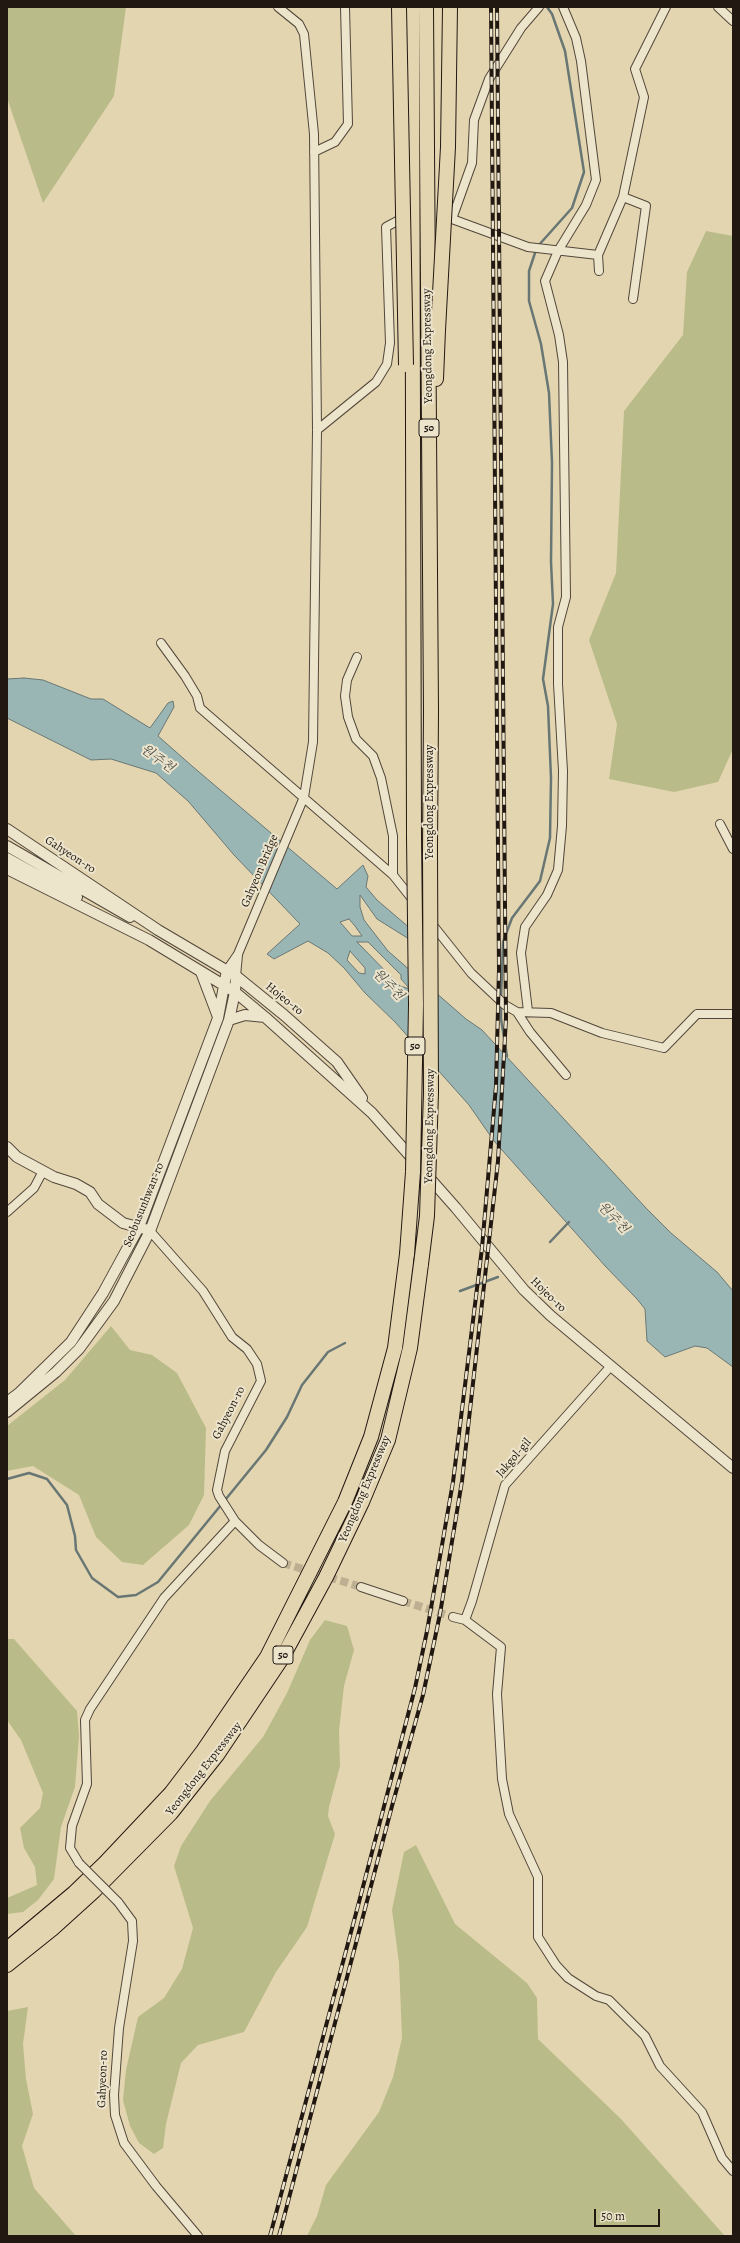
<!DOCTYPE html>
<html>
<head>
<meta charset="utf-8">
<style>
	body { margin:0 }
	#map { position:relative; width:740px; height:2243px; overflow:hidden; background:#e4d5b1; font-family:Alegreya,serif }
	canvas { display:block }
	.frame { position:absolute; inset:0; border:8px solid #221812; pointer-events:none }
	.scale { position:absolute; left:594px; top:2209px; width:66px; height:18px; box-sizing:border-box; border:2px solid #221812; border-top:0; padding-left:5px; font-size:12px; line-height:14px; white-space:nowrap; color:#221812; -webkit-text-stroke:3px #ede4cc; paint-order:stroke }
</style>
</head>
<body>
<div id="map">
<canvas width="740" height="2243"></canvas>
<div class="frame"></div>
<div class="scale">50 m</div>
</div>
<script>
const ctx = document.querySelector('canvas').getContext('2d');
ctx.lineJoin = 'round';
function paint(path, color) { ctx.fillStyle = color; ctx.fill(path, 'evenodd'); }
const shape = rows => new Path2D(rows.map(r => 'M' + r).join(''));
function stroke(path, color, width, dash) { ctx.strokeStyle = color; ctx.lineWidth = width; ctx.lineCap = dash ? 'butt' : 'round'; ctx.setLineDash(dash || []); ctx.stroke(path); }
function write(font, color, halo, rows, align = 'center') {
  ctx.font = font + ' Alegreya,"Noto Serif KR",serif'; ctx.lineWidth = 4; ctx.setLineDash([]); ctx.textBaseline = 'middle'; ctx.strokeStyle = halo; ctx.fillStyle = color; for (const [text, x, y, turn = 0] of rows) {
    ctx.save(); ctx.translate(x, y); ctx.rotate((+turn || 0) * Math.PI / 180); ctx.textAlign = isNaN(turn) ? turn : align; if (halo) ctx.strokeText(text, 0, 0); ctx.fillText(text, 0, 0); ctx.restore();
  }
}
paint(shape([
	[7,7,126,7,114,96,43,203,7,98],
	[706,231,733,236,733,749,718,782,674,792,609,779,617,724,589,640,616,573,624,411,683,335,687,272],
	[111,1326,130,1350,152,1355,177,1373,206,1428,204,1495,189,1525,143,1565,122,1562,96,1537,79,1495,33,1466,7,1471,7,1426,65,1380],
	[325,1620,347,1626,354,1650,344,1686,339,1731,340,1766,329,1807,328,1816,335,1834,307,1927,276,1972,244,2032,198,2045,181,2063,166,2124,163,2148,154,2154,139,2143,130,2126,123,2100,126,2070,138,2017,164,1998,182,1969,193,1928,174,1866,181,1846,210,1801,263,1737,287,1693,310,1640],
	[7,1639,14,1639,77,1711,79,1736,75,1787,61,1827,54,1879,38,1900,23,1912,7,1914,7,1898,37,1885,35,1867,24,1848,20,1828,40,1808,43,1793,21,1740,7,1720],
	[416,1845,455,1924,527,1983,537,1998,538,2039,621,2119,725,2236,307,2236,317,2216,326,2185,379,2112,393,2077,402,2038,399,1963,392,1910,404,1852],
	[28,2007,23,2044,26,2079,33,2114,22,2146,34,2188,76,2236,7,2236,7,2011]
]), '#b9bc88');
const water = shape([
	[24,678,43,680,91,699,103,699,150,728,168,703,173,701,174,707,158,736,192,766,337,889,363,865,368,876,366,887,377,900,432,947,409,939,377,919,360,895,360,907,364,920,388,951,466,1019,482,1030,646,1208,671,1233,717,1272,733,1291,733,1367,707,1348,695,1346,665,1357,647,1341,645,1309,637,1299,606,1267,494,1141,469,1105,395,1022,365,993,344,968,328,953,308,941,274,959,267,954,300,924,234,855,188,801,156,773,111,759,91,760,7,718,7,679,24,678],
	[349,919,355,926,362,936,352,936,340,922,349,919],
	[357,942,368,942,401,975,401,979,410,989,400,986,357,942],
	[350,951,365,968,365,974,359,973,347,960,350,951]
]);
paint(water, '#99b6b5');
stroke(water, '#697774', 1);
stroke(shape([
	[538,246,572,208,584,172,565,51,552,14,547,7],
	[501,999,503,942,512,918,540,881,550,838,551,778,548,706,543,679,553,604,551,562,552,463,549,393,541,344,529,301,529,271,536,250],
	[501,1004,501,1019,507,1056],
	[550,1242,569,1222],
	[460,1291,498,1277],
	[7,1479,29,1473,47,1479,67,1505,75,1536,76,1550,92,1578,118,1597,136,1595,158,1582,266,1450,287,1417,302,1385,328,1352,345,1343]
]), '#697774', 2.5);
stroke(shape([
	[283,1563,361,1587],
	[403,1601,453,1617]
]), '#bdaf91', 8, [8, 4]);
const minor = shape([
	[718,7,733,21],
	[314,152,335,142,348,124,345,7],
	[623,197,646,206,633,299],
	[446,219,452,219,472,163,474,120,489,79,521,28,539,7],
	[452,219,528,247,598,255],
	[599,271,598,255,623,197,644,97,635,69,666,7],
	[317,430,376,382,387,364,390,343,386,227,401,219],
	[161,643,185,676,197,696,200,708,393,875,471,973,505,1005,517,1012,551,1013,602,1033,664,1048,697,1014,733,1014],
	[357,657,347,680,345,696,348,717,356,739,373,756,381,778,393,836,393,875],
	[720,824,733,849],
	[227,970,238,954,304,797,313,742,317,430,314,134,304,34,299,24,278,7],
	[236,976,238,955],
	[528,1011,521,953,525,927,547,895,558,870,562,826,563,771,558,684,558,627,566,597,563,362,559,335,545,281,558,251,586,205,596,180,581,61,576,38,563,7],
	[517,1012,530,1032,566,1075],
	[7,1212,34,1188,43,1171],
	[150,1231,203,1291,232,1337,247,1349,257,1364,261,1381,225,1451,217,1490,219,1496,235,1521,259,1545,283,1563],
	[361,1587,403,1601],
	[453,1617,465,1620,472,1601,505,1485,610,1367],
	[465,1620,501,1647,497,1694,502,1779,509,1814,538,1877,538,1937,556,1965,568,1978,596,1996,609,2000,645,2036,660,2066,702,2112,722,2158,733,2171],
	[79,1863,70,1848,72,1826,87,1784,85,1720,90,1709,164,1598,235,1521],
	[118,1902,132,1921,133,1941,119,2028,114,2095,115,2115,124,2143,156,2186,198,2236]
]);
const tertiary = shape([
	[7,829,158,930,236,976,284,1015,337,1062,362,1098],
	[7,846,130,917],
	[7,858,77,897],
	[7,869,149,940,235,992,265,1017,372,1113,456,1208,524,1290,551,1316,733,1468],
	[201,972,218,1017],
	[229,1020,245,1015,265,1017],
	[7,1147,17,1157,54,1177,76,1184,90,1192,98,1204,123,1223,145,1229],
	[7,1402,19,1393,71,1342,103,1293,139,1227,218,1018,227,970],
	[7,1412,56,1372,79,1349,114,1301,150,1231,229,1020,235,992,236,976]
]);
const motorway = shape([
	[412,7,414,837],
	[426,7,431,711,430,849],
	[436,379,438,330],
	[7,1949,74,1893,105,1863,171,1793,203,1751,267,1657,345,1502,371,1437,395,1348,407,1254],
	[7,1965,52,1929,94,1891,171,1813,217,1755,282,1658,326,1577,362,1502,388,1440,410,1348,421,1264]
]);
stroke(minor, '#52473a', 10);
stroke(tertiary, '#52473a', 12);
stroke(motorway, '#221812', 16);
stroke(minor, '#ede4cc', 8);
stroke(tertiary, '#ede4cc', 10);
stroke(motorway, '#e4d5b1', 14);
const rail = shape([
	[270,2236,359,1902,415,1688,427,1631,453,1482,482,1248,496,1086,499,969,491,7],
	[279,2236,392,1806,423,1695,440,1614,462,1481,498,1161,506,1018,497,7]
]);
stroke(rail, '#221812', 4);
stroke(rail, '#ede4cc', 2.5, [8]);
const minorBridge = shape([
	[79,1863,118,1902]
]);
const motorwayBridge = shape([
	[399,7,406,365],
	[438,330,448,147,450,7],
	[407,1254,413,1172,416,1005,414,837],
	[421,1264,427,1216,431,1093,430,849]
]);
stroke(minorBridge, '#52473a', 10, []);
stroke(motorwayBridge, '#221812', 16, []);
stroke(minorBridge, '#ede4cc', 8);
stroke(motorwayBridge, '#e4d5b1', 14);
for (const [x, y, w] of [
	[429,428,20],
	[415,1046,20],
	[283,1655,20]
]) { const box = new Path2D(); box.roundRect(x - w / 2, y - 9, w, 18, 3); ctx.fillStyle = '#ede4cc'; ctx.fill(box); stroke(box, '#221812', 1); }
write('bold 11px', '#221812', null, [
	["50",429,428],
	["50",415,1046],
	["50",283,1655]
]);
write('12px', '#221812', '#ede4cc', [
	["Yeongdong Expressway",428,346,-91],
	["Yeongdong Expressway",430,802,-90],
	["Gahyeon-ro",70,855,33],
	["Gahyeon Bridge",260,871,-67],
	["Hojeo-ro",284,999,39],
	["Yeongdong Expressway",430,1126,-89],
	["Seobusunhwan-ro",144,1205,-68],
	["Hojeo-ro",548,1295,44],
	["Gahyeon-ro",229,1413,-63],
	["Jakgol-gil",514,1458,-49],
	["Yeongdong Expressway",365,1489,-67],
	["Yeongdong Expressway",204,1769,-52],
	["Gahyeon-ro",103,2079,-88]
]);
write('italic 13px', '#4c4f4b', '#ede4cc', [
	["원주천",157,759,36],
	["원주천",388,985,46],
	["원주천",613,1218,46]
]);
</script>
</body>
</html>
